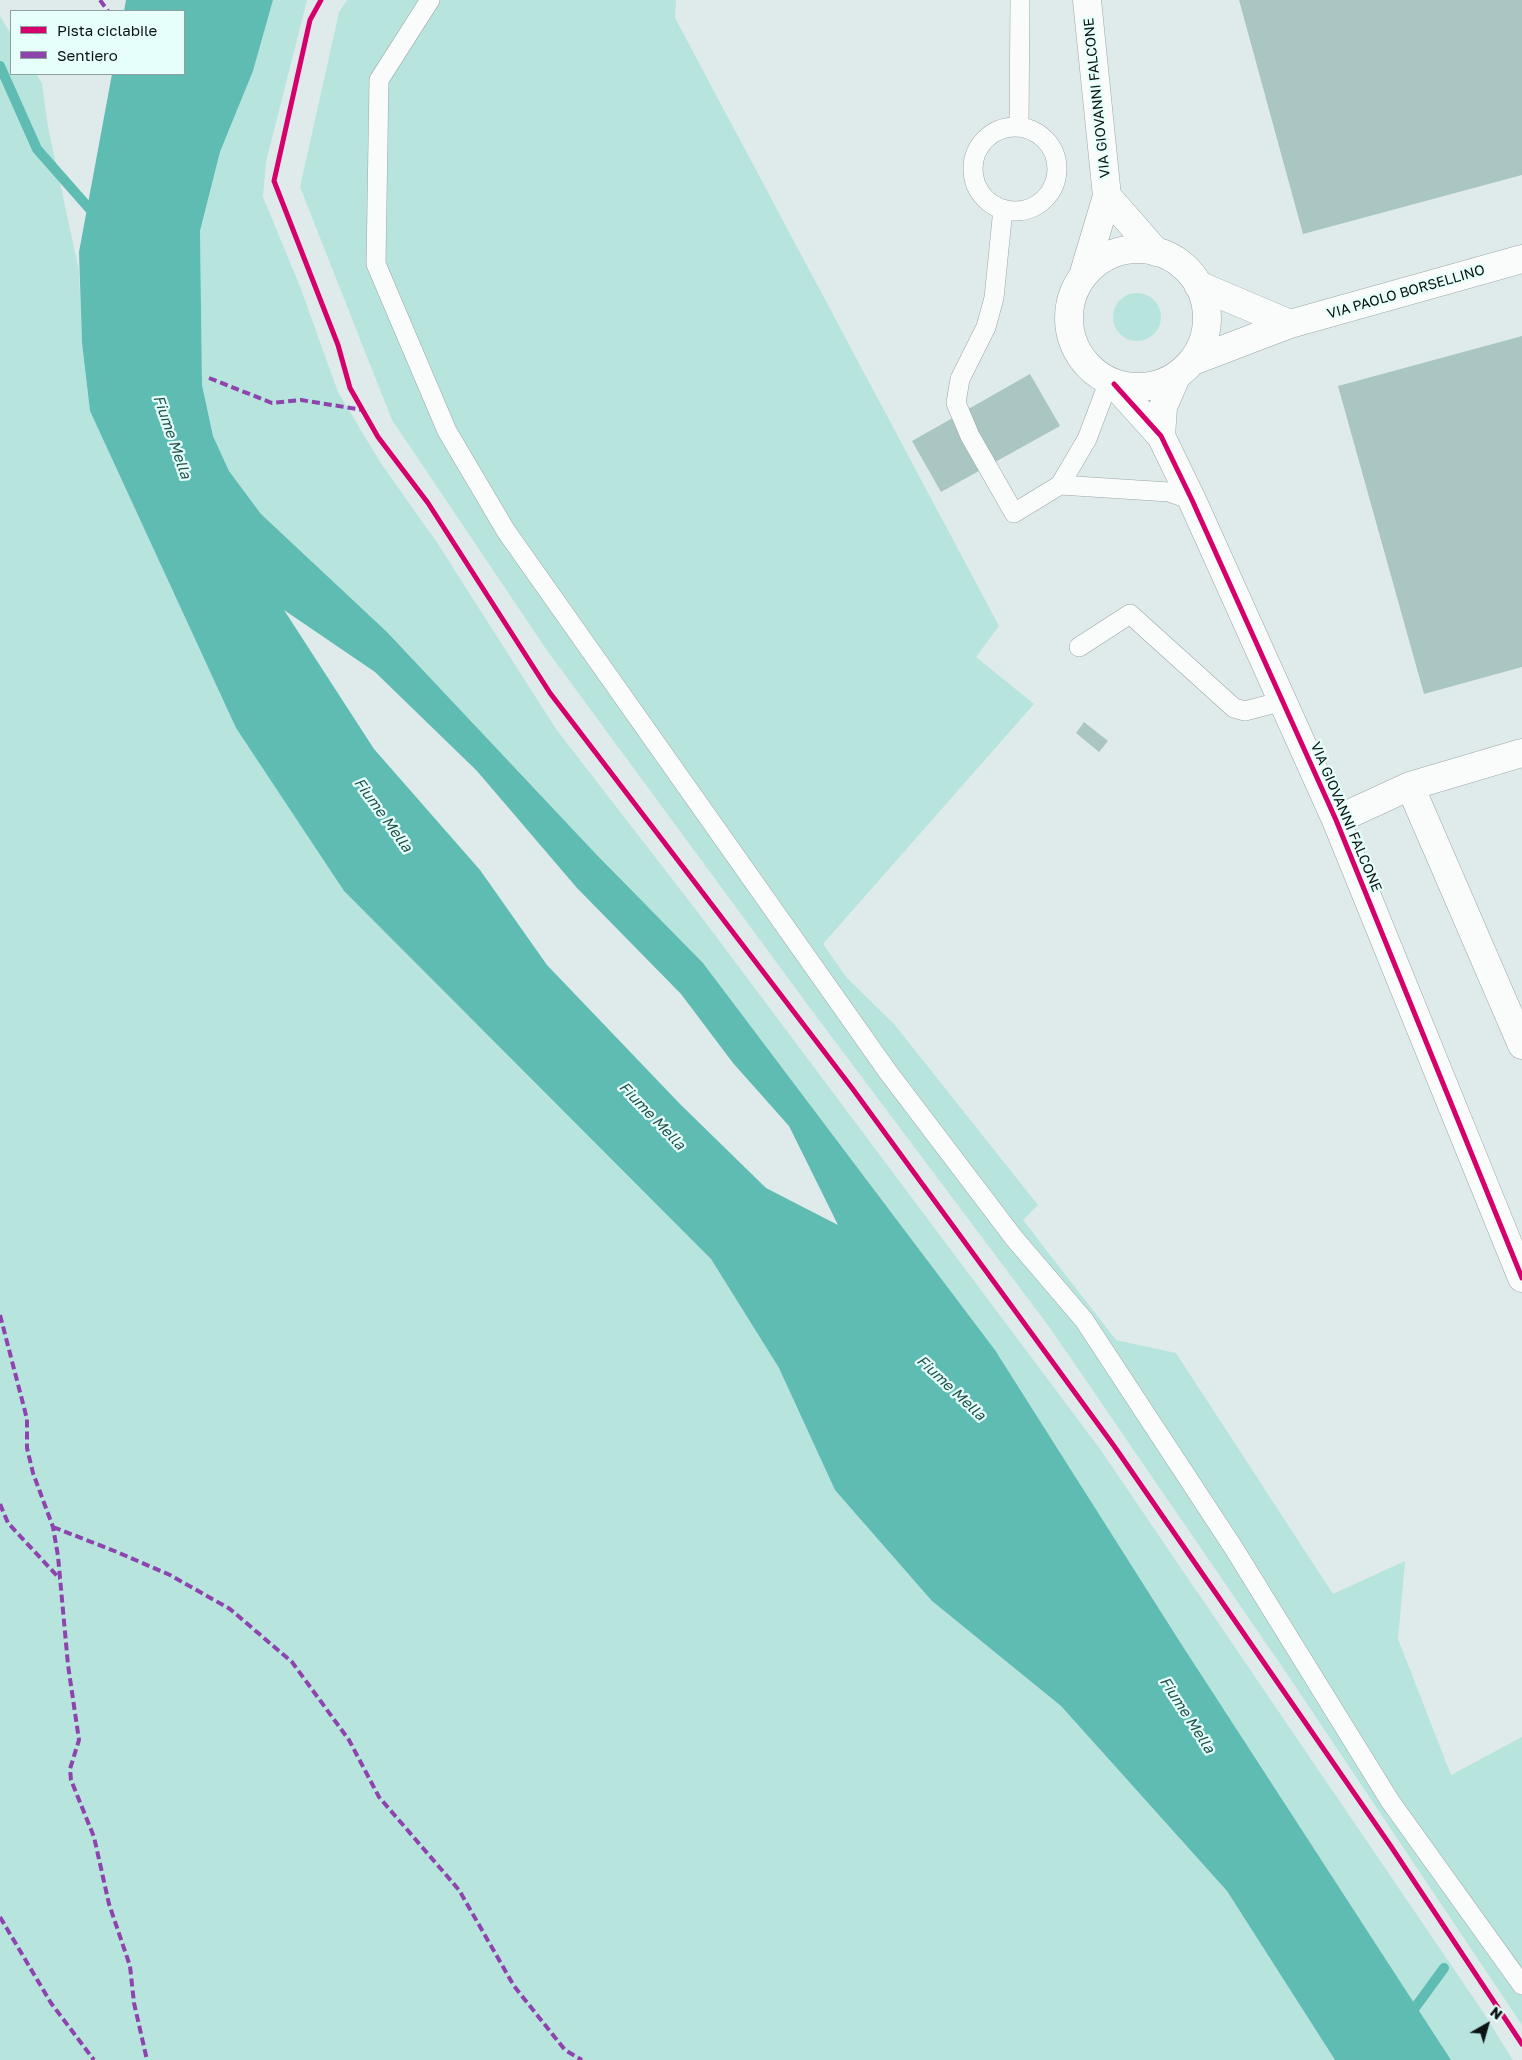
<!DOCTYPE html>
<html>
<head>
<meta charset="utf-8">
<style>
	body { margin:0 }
	#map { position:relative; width:1522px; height:2060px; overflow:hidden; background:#dfebea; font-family:"Golos Text",sans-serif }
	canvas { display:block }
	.legend { position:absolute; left:10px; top:10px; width:175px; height:65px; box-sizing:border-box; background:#e6fffa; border:1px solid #8fa19e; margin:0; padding:6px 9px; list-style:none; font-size:15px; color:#0c1413 }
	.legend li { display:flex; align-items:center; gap:10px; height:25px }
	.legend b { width:25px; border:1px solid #8fa19e }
	.north { position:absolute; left:1462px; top:2000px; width:50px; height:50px; -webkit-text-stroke:4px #e6fffa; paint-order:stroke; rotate:38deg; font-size:14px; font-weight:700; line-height:20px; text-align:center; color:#0c1413 }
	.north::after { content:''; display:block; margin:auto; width:18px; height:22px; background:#0c1413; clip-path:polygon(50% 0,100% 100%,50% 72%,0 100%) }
</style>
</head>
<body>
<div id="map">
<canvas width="1522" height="2060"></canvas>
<ul class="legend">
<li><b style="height:6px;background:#d6006c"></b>Pista ciclabile</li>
<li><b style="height:6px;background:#8e44ad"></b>Sentiero</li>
</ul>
<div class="north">N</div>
</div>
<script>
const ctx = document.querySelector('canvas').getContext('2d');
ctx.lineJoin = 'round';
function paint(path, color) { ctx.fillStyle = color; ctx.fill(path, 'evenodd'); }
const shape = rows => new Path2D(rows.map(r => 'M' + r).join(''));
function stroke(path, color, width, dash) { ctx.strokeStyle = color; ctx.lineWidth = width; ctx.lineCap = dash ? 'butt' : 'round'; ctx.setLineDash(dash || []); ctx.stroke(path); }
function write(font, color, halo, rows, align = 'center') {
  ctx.font = font + ' "Golos Text",sans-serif'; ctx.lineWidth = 4.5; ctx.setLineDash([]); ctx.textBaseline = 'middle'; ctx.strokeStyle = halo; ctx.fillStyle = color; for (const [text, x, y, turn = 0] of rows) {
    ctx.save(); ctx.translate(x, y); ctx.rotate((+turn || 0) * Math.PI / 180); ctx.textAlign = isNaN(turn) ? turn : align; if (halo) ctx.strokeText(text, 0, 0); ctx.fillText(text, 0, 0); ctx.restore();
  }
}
paint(shape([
	[273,0,307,0,266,162,263,197,301,289,338,392,380,462,438,544,556,729,700,915,1100,1449,1481,2009,1513,2060,1451,2060,1180,1642,995,1350,703,963,595,853,387,632,261,514,229,471,213,436,202,385,200,231,220,152,253,71],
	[347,0,676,0,675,18,999,626,976,657,1034,704,823,944,847,978,894,1024,1038,1205,1023,1220,1116,1340,1176,1353,1333,1594,1405,1561,1398,1639,1451,1775,1522,1737,1522,2025,1285,1671,1050,1328,810,1008,546,649,392,420,300,187,339,12],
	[0,16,11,34,11,74,36,74,42,83,48,127,79,271,82,343,90,411,236,728,344,891,711,1259,779,1368,932,1601,1061,1706,1227,1891,1335,2060,0,2060],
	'1113 317a24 24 0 1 1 48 0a24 24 0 1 1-48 0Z'
]), '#b8e4de');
paint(shape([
	[126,0,273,0,253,71,220,152,200,231,202,385,213,436,229,471,261,514,387,632,595,853,703,963,995,1350,1180,1642,1451,2060,1335,2060,1227,1891,1061,1706,932,1601,835,1490,779,1368,711,1259,344,891,236,728,90,411,82,343,79,252,112,74,184,74,184,11,124,11],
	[284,610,375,672,477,771,577,888,681,994,733,1063,789,1126,838,1225,766,1188,680,1104,547,965,480,870,374,749]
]), '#5ebcb2');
stroke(shape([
	[0,66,37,149,95,215],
	[1409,2016,1444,1968]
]), '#5ebcb2', 10);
paint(shape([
	[1239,0,1522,0,1522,175,1303,234],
	[1522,336,1522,667,1424,694,1338,386],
	[1030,374,1060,426,941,492,912,441],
	[1084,722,1108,741,1099,752,1076,733]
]), '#aac6c2');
const lane = shape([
	[430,0,379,80,376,264,447,431,506,531,888,1072,1014,1238,1084,1320,1233,1547,1390,1801,1522,1985],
	[1019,127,1020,0],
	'973 169a42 42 0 1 1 84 0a42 42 0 1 1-84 0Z',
	[1003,209,994,298,986,327,960,379,956,403,970,436,1014,513,1060,485,1169,492,1192,500],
	[1060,485,1087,439,1109,381],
	[1079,647,1130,614,1234,708,1245,711,1283,701]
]);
const street = shape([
	[1107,196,1156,252],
	'1069 318a69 69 0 1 1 138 0a69 69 0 1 1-138 0Z',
	[1083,276,1107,196,1087,0],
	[1198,285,1290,324],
	[1193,361,1290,324,1522,259],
	[1114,384,1161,436,1192,500,1336,820,1522,1278],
	[1161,436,1163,407,1176,377],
	[1410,786,1522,1045],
	[1336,820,1410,786,1522,753]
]);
stroke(lane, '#9ca6a5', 20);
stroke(street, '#9ca6a5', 29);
stroke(lane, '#fafcfc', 19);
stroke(street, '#fafcfc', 28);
stroke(shape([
	[100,0,108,11],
	[209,378,272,403,301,400,363,410],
	[0,1315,27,1419,27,1448,33,1473,53,1527,58,1556,68,1665,79,1740,70,1769,71,1780,94,1837,109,1904,130,1966,134,2003,147,2060],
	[0,1504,8,1523,60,1579],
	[53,1527,117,1552,170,1575,230,1609,292,1662,349,1740,379,1797,459,1890,514,1986,565,2050,582,2060],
	[0,1917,51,2003,94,2060]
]), '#8e44ad', 4, [8, 4]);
stroke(shape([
	[321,0,310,20,274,181,338,345,350,388,378,437,428,503,550,693,852,1088,1114,1446,1390,1845,1522,2044],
	[1114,384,1161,436,1192,500,1336,820,1522,1278]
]), '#d6006c', 5);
write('14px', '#0c1413', '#e6fffa', [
	["VIA GIOVANNI FALCONE",1097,98,-96],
	["VIA PAOLO BORSELLINO",1406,292,-16],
	["VIA GIOVANNI FALCONE",1346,817,67]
]);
write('italic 15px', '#1f524b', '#e6fffa', [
	["Fiume Mella",172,437,71],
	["Fiume Mella",383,815,54],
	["Fiume Mella",652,1116,46],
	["Fiume Mella",951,1388,43],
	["Fiume Mella",1187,1715,57]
]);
</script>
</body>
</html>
